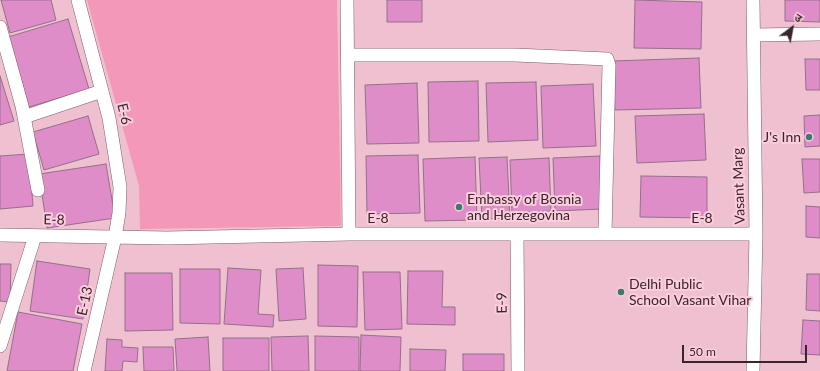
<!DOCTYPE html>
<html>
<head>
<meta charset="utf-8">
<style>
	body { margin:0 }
	#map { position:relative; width:820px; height:371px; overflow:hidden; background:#efc0cf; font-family:Lato,"Noto Sans Devanagari",sans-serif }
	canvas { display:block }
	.north { position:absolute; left:772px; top:8px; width:40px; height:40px; -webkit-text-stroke:3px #fccddc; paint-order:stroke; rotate:32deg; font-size:11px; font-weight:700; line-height:16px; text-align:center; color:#38262c }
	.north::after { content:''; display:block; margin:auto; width:14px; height:18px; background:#38262c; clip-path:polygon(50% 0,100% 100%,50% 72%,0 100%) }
	.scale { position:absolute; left:682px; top:345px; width:125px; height:18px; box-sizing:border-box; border:2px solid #38262c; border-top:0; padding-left:5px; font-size:12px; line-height:14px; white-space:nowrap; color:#38262c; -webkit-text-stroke:3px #fccddc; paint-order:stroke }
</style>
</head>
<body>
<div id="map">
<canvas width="820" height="371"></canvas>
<div class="north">उ</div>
<div class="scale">50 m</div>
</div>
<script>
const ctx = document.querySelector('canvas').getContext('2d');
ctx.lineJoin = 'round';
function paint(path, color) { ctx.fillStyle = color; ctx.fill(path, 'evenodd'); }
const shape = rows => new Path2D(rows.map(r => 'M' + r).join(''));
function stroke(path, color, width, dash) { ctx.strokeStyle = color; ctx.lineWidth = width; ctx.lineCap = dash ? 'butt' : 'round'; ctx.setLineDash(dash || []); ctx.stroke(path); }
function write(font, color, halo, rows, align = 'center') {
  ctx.font = font + ' Lato,sans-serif'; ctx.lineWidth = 4; ctx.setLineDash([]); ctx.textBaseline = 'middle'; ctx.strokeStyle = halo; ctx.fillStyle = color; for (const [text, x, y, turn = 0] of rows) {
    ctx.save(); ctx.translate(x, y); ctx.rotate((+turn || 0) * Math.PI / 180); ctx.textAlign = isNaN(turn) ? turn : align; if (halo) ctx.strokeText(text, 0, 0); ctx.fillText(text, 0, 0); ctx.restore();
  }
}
paint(shape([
	[87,0,337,0,341,226,140,229,139,186]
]), '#f398b8');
const building = shape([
	[1,0,51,0,56,20,10,33,1,0],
	[387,0,422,0,422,22,387,22,387,0],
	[635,0,702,2,701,49,634,48,635,0],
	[785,0,820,0,820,22,785,21,785,0],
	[68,19,89,89,29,107,8,37,68,19],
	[699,58,701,108,615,110,613,61,699,58],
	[805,59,820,59,820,90,806,90,805,59],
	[0,76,14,121,0,125,0,76],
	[478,81,479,141,429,142,428,82,478,81],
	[536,82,538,140,488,142,486,83,536,82],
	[417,83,419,143,367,144,365,85,417,83],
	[593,84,596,146,543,148,541,86,593,84],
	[704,114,706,160,637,163,635,116,704,114],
	[820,115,820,146,805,147,804,116,820,115],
	[88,116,99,154,44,170,33,132,88,116],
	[29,154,33,206,0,209,0,156,29,154],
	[418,155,420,213,367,214,366,156,418,155],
	[600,156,602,209,555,211,553,158,600,156],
	[475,157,477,220,425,221,423,159,475,157],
	[507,157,510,218,482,219,479,158,507,157],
	[549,158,551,211,512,213,510,160,549,158],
	[802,159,820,159,820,192,804,193,802,159],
	[106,164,115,218,47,228,39,174,106,164],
	[641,176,707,177,707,218,640,217,641,176],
	[806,206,820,207,820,238,806,237,806,206],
	[37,261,90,269,83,319,30,311,37,261],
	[0,264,11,264,10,302,0,301,0,264],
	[318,265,358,266,357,327,318,326,318,265],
	[228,268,261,270,258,314,274,315,273,327,224,324,228,268],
	[303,268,306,319,279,321,276,269,303,268],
	[180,269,220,269,220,324,180,323,180,269],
	[408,271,443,271,442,307,455,307,455,325,407,324,408,271],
	[363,272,400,272,402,329,365,330,363,272],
	[125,273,172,273,173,330,125,331,125,273],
	[807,274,820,274,820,311,806,310,807,274],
	[18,312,82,324,73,371,7,371,18,312],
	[803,320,820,321,820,355,801,354,803,320],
	[361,335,401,337,400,371,360,371,361,335],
	[308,336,309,371,272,371,271,337,308,336],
	[315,336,359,337,359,371,315,371,315,336],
	[208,337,210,371,177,371,175,339,208,337],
	[223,338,269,338,269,371,223,371,223,338],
	[107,339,122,340,122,347,138,348,137,362,123,361,122,371,105,371,107,339],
	[143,347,173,347,174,371,144,371,143,347],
	[410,349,446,350,445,371,410,371,410,349],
	[463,354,504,354,504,371,463,371,463,354]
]);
paint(building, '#df8dc9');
stroke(building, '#937089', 1);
const minor = shape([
	[78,0,109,118,120,187,119,213,115,237,84,371],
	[347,0,349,234],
	[753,0,756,234,753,371],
	[0,27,22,106,38,190],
	[755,35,820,34],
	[348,55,515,55,607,59,609,65,605,234],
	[24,117,102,91],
	[0,235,167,238,349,234,756,234],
	[517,235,518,371],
	[0,346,35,236]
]);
stroke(minor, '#815967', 14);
stroke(minor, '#fff', 13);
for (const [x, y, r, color] of [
	[809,137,4,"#397b6d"],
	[459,207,4,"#397b6d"],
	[621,292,4,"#397b6d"]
]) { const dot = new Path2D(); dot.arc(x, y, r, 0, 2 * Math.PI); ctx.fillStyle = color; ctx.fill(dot); stroke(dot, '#fccddc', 1.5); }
write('14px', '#38262c', '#fccddc', [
	["E-6",124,114,77],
	["Vasant Marg",739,186,-92],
	["E-8",378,218],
	["E-8",702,218],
	["E-8",54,220,1],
	["E-13",85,301,-78],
	["E-9",502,303,-91]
]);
write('14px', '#38262c', '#fccddc', [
	["J's Inn",801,137,"right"],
	["Embassy of Bosnia",467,199],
	["and Herzegovina",467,215],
	["Delhi Public",629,284],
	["School Vasant Vihar",629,300]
], 'left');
</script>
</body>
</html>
